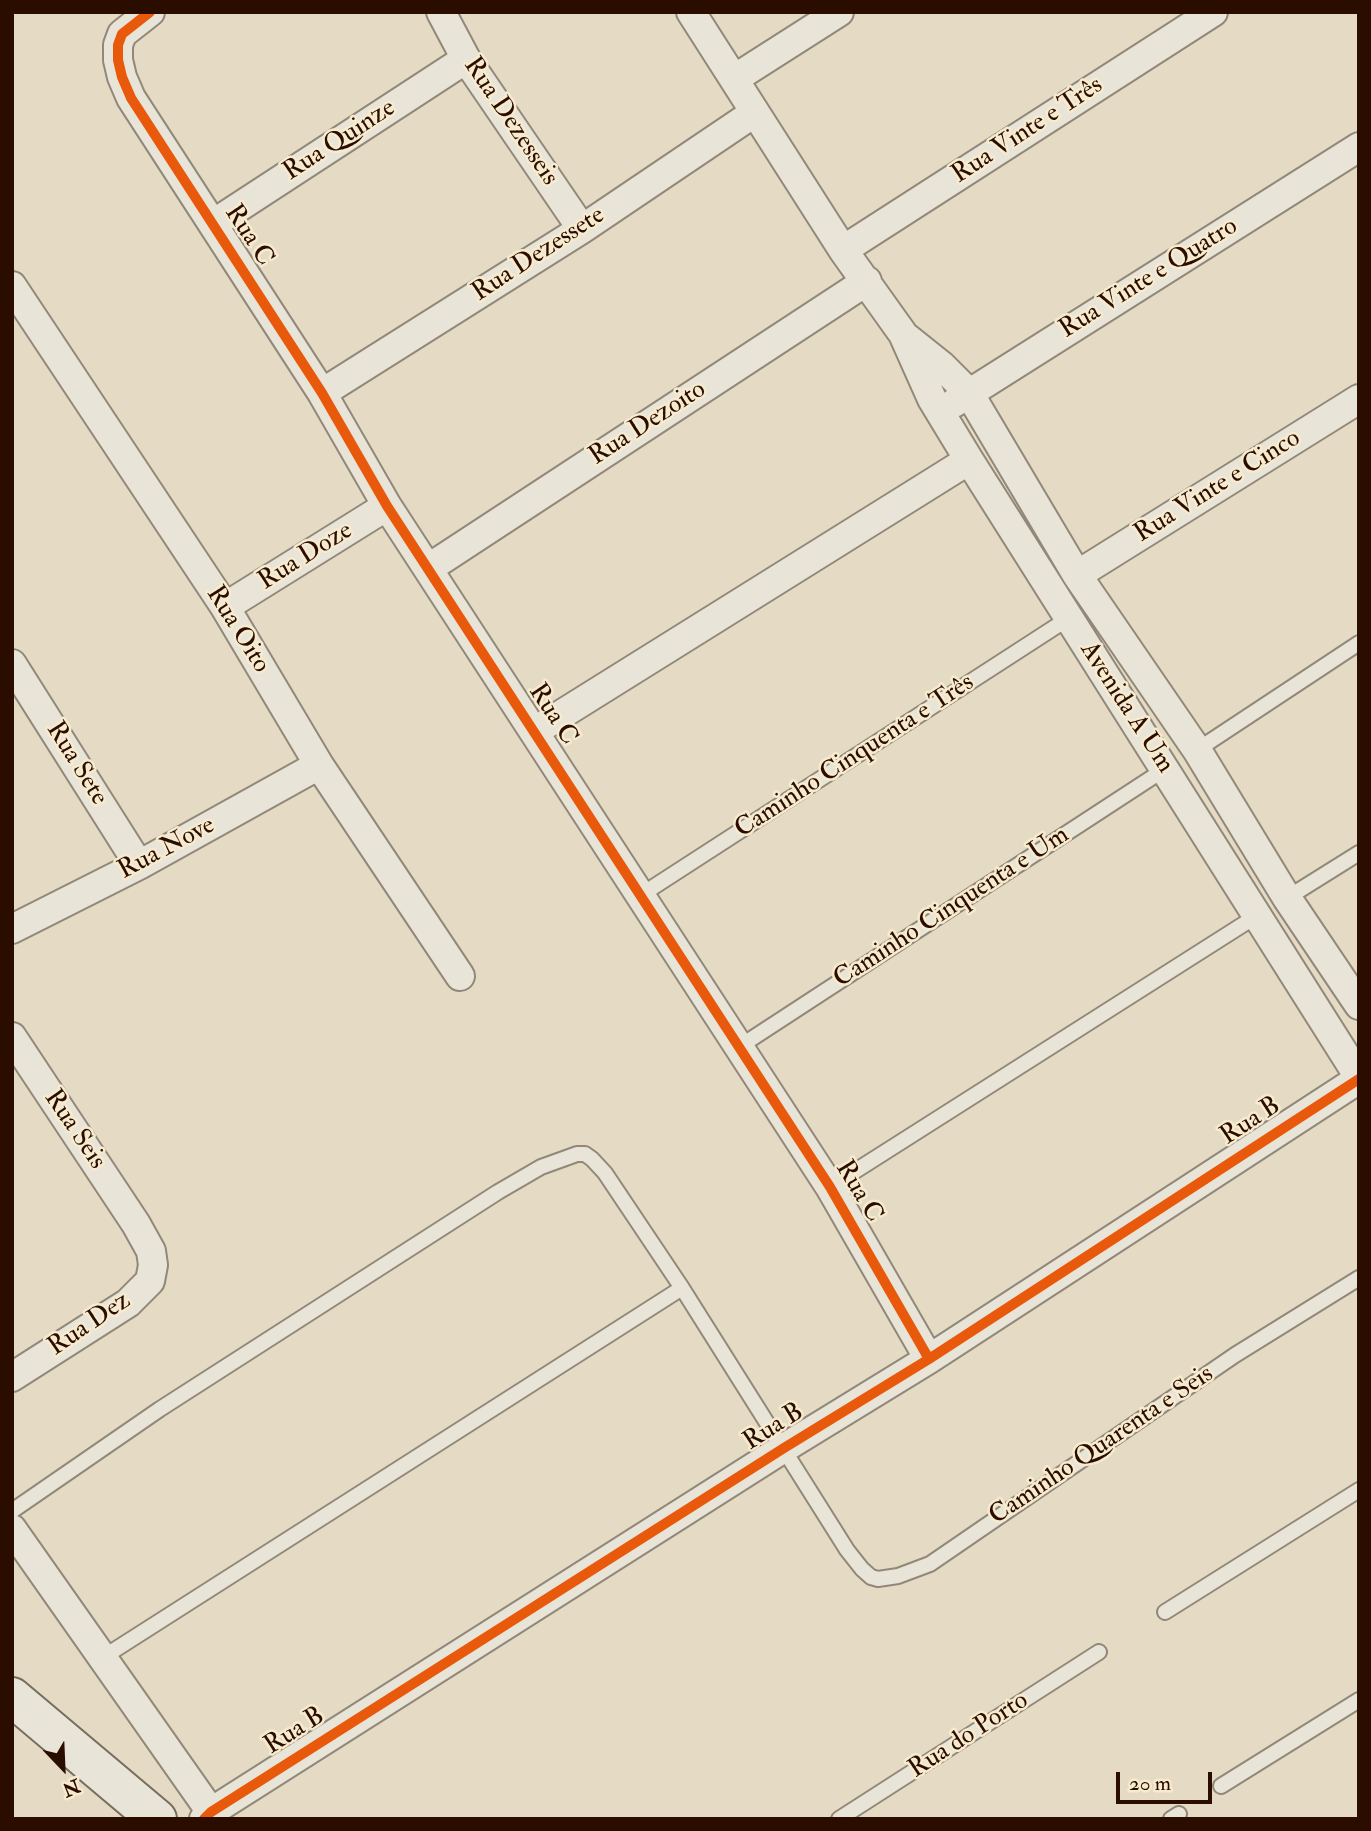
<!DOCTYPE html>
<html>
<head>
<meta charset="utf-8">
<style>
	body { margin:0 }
	#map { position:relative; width:1371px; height:1831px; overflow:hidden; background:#e5dac3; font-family:"IM FELL Double Pica",serif }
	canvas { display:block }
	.frame { position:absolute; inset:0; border:14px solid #2b0d00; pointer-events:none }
	.north { position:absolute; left:28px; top:1733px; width:70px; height:70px; -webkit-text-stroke:5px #f7ebcf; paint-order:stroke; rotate:157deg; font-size:19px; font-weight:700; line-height:28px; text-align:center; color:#2b0d00 }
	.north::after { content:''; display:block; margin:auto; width:24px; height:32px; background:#2b0d00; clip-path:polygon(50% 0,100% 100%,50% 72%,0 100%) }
	.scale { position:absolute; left:1116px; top:1772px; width:96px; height:32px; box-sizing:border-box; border:4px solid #2b0d00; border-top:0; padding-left:9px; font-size:21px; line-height:24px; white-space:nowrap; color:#2b0d00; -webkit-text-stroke:5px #f7ebcf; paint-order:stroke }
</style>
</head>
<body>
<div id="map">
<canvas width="1371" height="1831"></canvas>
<div class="frame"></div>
<div class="north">N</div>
<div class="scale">20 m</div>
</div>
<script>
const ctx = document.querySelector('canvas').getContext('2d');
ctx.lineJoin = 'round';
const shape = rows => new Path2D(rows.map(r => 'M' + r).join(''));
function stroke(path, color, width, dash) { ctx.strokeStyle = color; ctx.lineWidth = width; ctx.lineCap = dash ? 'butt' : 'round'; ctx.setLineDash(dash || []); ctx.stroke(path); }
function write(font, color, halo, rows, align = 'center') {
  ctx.font = font + ' "IM FELL Double Pica",serif'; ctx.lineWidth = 5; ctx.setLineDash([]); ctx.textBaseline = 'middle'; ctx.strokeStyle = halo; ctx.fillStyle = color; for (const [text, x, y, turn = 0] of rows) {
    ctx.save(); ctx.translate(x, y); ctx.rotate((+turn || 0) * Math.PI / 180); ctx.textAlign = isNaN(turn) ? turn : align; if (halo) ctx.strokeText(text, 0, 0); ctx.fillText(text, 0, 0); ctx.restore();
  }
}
const lane = shape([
	[1197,750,1359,643],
	[641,895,1069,618],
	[1287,898,1359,853],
	[739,1047,1165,769],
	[830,1187,1258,915],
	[12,1511,160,1409,498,1192,541,1167,577,1154,585,1154,592,1159,605,1173,682,1288,847,1550,862,1569,871,1577,878,1579,898,1576,930,1564,1235,1355,1359,1278],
	[1165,1612,1359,1490],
	[102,1658,682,1288],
	[1221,1786,1359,1700],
	[839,1819,1099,1652],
	[1171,1819,1179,1814]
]);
const street = shape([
	[150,12,122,34,118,45,118,60,122,77,131,98,322,393,387,506,830,1187,929,1359],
	[441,12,466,59,582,229],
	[691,12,843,250,903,334,932,399,969,460,1359,1077],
	[734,79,839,12],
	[213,224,466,59],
	[843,250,1213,12],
	[12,286,225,607,319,765,460,976],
	[907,338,942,366,969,393,1077,575,1197,750,1287,898,1359,1005],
	[322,393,582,229,754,113],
	[954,403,1359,147],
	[429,568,867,281],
	[1077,575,1359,399],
	[225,607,387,506],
	[12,664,139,865],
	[535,731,969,460],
	[12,929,139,865,319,765],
	[12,1037,136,1224,151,1251,153,1265,150,1281,128,1303,12,1377],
	[12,1529,211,1812],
	[204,1819,211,1812,784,1448,929,1359,1359,1079]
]);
const secondary = shape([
	[12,1697,157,1819]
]);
stroke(lane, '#918879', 18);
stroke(street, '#918879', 32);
stroke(secondary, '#776d5f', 42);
stroke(lane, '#e9e4d8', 14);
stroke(street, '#e9e4d8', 28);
stroke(secondary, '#e9e4d8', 38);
stroke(shape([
	[150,12,122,34,118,45,118,60,122,77,131,98,322,393,387,506,830,1187,929,1359],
	[204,1819,211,1812,784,1448,929,1359,1359,1079]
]), '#e8590c', 10);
write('26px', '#2b0d00', '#f7ebcf', [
	["Rua Dezesseis",510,122,56],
	["Rua Vinte e Três",1028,131,-33],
	["Rua Quinze",340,141,-33],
	["Rua C",248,236,57],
	["Rua Dezessete",539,255,-33],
	["Rua Vinte e Quatro",1149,279,-32],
	["Rua Dezoito",648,424,-33],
	["Rua Vinte e Cinco",1218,487,-32],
	["Rua Doze",306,557,-32],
	["Rua Oito",237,630,58],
	["Avenida A Um",1126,708,57],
	["Rua C",552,715,57],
	["Caminho Cinquenta e Três",855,757,-33],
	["Rua Sete",76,764,58],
	["Rua Nove",167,849,-28],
	["Caminho Cinquenta e Um",952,908,-33],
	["Rua B",1251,1122,-33],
	["Rua Seis",74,1130,56],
	["Rua C",858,1192,59],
	["Rua Dez",90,1325,-34],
	["Rua B",774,1428,-32],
	["Caminho Quarenta e Seis",1102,1446,-34],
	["Rua B",295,1732,-32],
	["Rua do Porto",969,1736,-33]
]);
</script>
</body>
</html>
